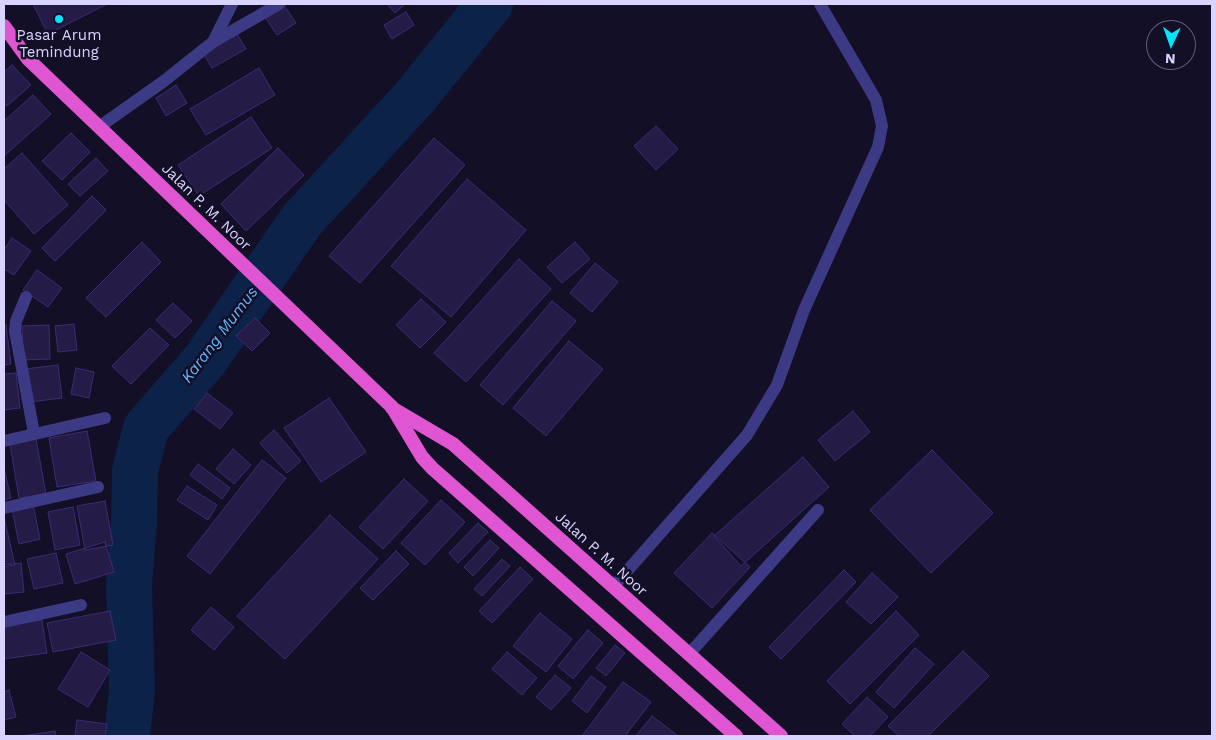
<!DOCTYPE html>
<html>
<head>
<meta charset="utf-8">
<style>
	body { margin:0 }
	#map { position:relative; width:1216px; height:740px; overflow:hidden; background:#130f26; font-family:"Work Sans",sans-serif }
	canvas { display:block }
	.frame { position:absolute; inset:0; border:5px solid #d9d4ff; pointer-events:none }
	.north { position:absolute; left:1146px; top:20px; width:50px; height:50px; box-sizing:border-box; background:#130f26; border:1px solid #625e7d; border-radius:50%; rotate:183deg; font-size:14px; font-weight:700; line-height:20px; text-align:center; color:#d9d4ff }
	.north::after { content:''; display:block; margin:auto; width:18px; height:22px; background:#00e5ff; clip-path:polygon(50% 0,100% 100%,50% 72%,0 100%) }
</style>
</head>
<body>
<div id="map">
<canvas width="1216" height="740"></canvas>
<div class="frame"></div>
<div class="north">N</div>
</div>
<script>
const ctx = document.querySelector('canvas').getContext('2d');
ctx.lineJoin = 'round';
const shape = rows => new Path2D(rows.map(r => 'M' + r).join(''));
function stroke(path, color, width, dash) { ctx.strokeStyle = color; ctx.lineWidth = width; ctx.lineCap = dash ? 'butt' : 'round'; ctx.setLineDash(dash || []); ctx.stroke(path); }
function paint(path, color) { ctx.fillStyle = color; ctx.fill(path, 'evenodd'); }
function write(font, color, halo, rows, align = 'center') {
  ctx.font = font + ' "Work Sans",sans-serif'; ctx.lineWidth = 5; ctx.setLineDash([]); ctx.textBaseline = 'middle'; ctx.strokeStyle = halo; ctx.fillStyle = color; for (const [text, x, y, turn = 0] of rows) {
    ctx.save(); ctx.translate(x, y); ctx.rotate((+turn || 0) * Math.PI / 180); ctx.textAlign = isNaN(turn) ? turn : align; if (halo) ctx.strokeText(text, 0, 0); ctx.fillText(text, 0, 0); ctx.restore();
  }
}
stroke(shape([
	[127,736,132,691,129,585,134,524,135,471,146,428,205,360,302,220,414,98,490,4]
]), '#0c2248', 46);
const building = shape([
	[33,4,107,4,48,34,33,4],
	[387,4,405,4,395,13,387,4],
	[284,5,296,23,277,35,265,17,284,5],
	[406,12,414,25,392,39,384,25,406,12],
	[237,34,246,49,212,68,203,53,237,34],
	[12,65,31,85,7,106,4,102,4,72,12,65],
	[259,68,275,95,206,135,190,109,259,68],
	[176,85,187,103,166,116,156,98,176,85],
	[33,95,51,114,4,156,4,121,33,95],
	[251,117,272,148,199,196,178,165,251,117],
	[656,126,678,149,656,170,634,146,656,126],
	[71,133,90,152,62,180,42,161,71,133],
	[434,138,465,165,360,283,329,256,434,138],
	[278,148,304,175,246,231,221,204,278,148],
	[22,153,68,205,34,234,4,200,4,169,22,153],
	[96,158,108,171,80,196,68,184,96,158],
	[467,179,526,230,451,317,391,266,467,179],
	[92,196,106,210,55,261,42,248,92,196],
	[12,238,31,251,14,275,4,269,4,250,12,238],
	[142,242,161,262,106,317,86,298,142,242],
	[575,242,590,259,562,283,547,267,575,242],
	[519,259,551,289,466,382,434,353,519,259],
	[595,263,618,282,592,312,570,293,595,263],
	[37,270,62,288,48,307,23,290,37,270],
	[421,299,446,322,420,348,396,325,421,299],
	[552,301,576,321,503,405,480,385,552,301],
	[173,303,192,321,175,338,156,320,173,303],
	[255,318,270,333,252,351,236,336,255,318],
	[74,324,77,350,58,352,55,326,74,324],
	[6,325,11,364,4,365,4,326,6,325],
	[49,325,50,359,23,360,22,326,49,325],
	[150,328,169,345,131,384,112,366,150,328],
	[569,341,603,369,546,436,513,408,569,341],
	[58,365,62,398,30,402,25,369,58,365],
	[76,368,94,372,89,398,71,394,76,368],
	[16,373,20,408,4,410,4,374,16,373],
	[207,393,233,413,220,429,194,409,207,393],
	[329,398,366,452,321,482,284,428,329,398],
	[853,411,870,432,835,461,818,440,853,411],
	[274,430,301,461,287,473,260,443,274,430],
	[87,431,96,481,57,487,49,438,87,431],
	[36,439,46,494,19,498,10,444,36,439],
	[233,449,251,465,234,484,216,469,233,449],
	[932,450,993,513,931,573,870,510,932,450],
	[803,457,829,487,741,566,714,536,803,457],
	[262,460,286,478,210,574,187,556,262,460],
	[198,464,230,488,222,499,190,475,198,464],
	[4,468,11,498,4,500,4,468],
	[404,479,428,501,383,549,359,527,404,479],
	[187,486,217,505,208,520,177,500,187,486],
	[441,500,465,522,425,565,401,543,441,500],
	[105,501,113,545,85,550,77,506,105,501],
	[33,504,40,539,19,544,12,509,33,504],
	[73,507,80,545,55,550,48,512,73,507],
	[330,515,378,559,285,659,237,616,330,515],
	[4,517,15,565,4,567,4,517],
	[478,523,488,532,458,563,449,553,478,523],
	[712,533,750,567,712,608,674,573,712,533],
	[490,540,499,548,473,576,464,567,490,540],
	[105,542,114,572,75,584,66,554,105,542],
	[396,551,409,564,373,600,360,588,396,551],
	[56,553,63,583,34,589,27,559,56,553],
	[502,559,510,566,482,596,474,589,502,559],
	[21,563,24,592,4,594,4,565,21,563],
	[520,567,533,579,492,623,479,611,520,567],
	[844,570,856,582,781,659,769,647,844,570],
	[872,573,898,597,871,624,846,602,872,573],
	[211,607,234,627,214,650,191,630,211,607],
	[110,611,116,640,53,652,47,623,110,611],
	[896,611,919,635,850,704,827,681,896,611],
	[540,613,572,639,546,672,513,646,540,613],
	[42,620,47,653,4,659,4,626,42,620],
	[588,630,603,643,573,679,558,666,588,630],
	[615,645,625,653,606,676,596,668,615,645],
	[915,648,934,664,894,708,876,692,915,648],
	[963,651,989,676,928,736,899,736,888,726,963,651],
	[81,652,110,670,88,707,58,689,81,652],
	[507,652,537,678,522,695,492,669,507,652],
	[555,675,571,688,551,710,536,697,555,675],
	[591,676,606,687,587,713,572,701,591,676],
	[623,682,651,702,625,736,582,736,623,682],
	[9,690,16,717,4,720,4,692,9,690],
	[867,697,888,717,870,736,855,736,842,724,867,697],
	[652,716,678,736,636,736,652,716],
	[77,720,107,724,105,736,75,736,77,720],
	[55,731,56,736,22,736,55,731]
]);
paint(building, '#241b47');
stroke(building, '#3b2d73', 1);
stroke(shape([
	[213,42,232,4],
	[613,587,747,435,777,385,804,310,878,147,882,126,876,100,820,4],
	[689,654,818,510]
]), '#3d3a85', 12);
stroke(shape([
	[99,127,164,81,213,42,279,4],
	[26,297,16,321,15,331,34,433],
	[4,441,105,418],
	[4,508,98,487],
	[4,622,81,605]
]), '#3d3a85', 12);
stroke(shape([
	[4,26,28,59,392,407,422,457,432,468,736,736],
	[392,408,453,444,781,736]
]), '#e055d1', 14);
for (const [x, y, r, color] of [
	[59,19,5,"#00e5ff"]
]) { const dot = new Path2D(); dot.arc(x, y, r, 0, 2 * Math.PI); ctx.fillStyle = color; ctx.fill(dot); stroke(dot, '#130f26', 2); }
write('15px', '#d9d4ff', '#130f26', [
	["Pasar Arum",59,36],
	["Temindung",59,53]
]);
write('15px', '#d9d4ff', '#130f26', [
	["Jalan P. M. Noor",206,207,44],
	["Jalan P. M. Noor",601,554,42]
]);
write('italic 16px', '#62b6ff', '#130f26', [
	["Karang Mumus",220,335,-53]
]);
</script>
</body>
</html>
